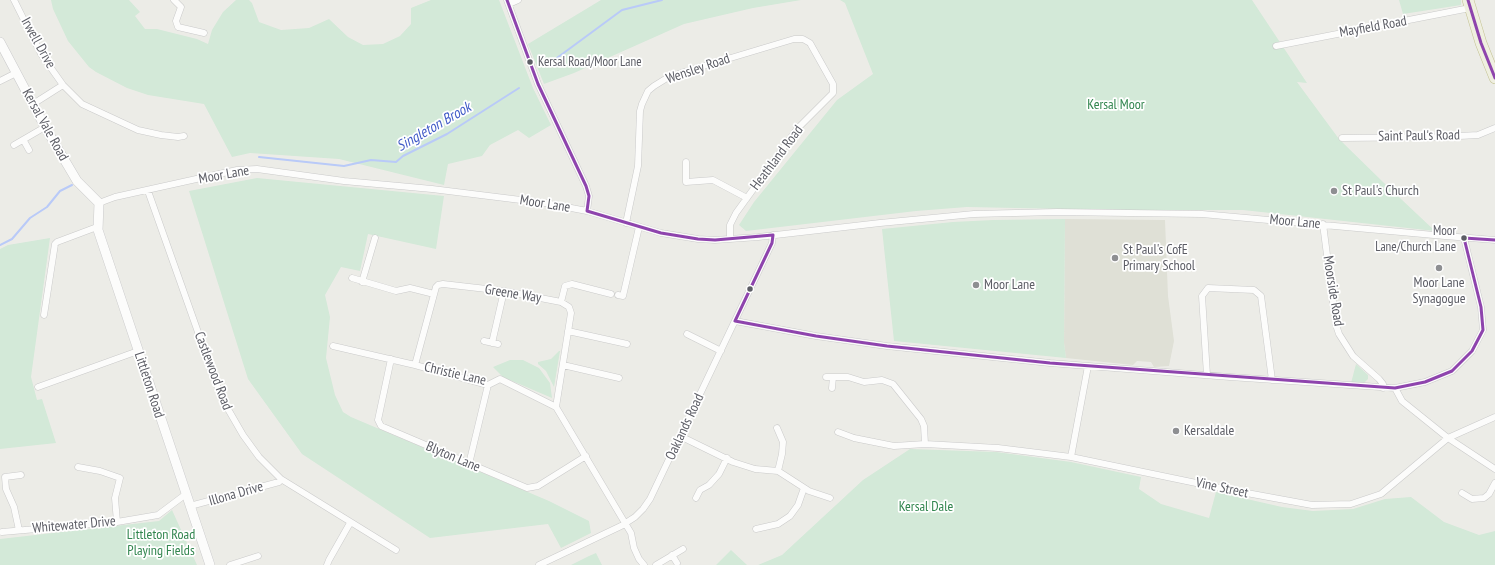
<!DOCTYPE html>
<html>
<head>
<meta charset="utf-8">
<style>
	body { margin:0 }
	canvas { display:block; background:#ecece7 }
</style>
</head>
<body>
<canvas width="1495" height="565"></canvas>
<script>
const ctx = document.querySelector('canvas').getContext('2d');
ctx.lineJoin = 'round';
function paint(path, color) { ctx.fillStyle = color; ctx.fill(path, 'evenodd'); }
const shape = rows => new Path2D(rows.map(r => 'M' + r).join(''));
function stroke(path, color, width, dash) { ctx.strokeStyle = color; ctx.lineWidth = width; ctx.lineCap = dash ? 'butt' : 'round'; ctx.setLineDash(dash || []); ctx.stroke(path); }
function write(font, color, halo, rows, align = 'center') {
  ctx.font = font + ' "PT Sans Narrow",sans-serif'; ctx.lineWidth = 3.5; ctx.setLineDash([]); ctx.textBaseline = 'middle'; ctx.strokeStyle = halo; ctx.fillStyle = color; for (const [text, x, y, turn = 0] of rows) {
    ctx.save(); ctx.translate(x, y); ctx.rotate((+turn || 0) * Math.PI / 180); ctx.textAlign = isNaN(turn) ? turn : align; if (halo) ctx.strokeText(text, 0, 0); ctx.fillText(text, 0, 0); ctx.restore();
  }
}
paint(shape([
	[1065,219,1165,220,1168,296,1174,341,1169,366,1154,367,1151,362,1137,361,1133,365,1066,358,1064,343]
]), '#dfe0d6');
paint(shape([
	[51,0,129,0,140,12,135,16,145,29,157,29,197,39,208,44,212,30,223,12,236,0,249,0,252,3,259,22,281,30,309,28,329,19,348,37,363,45,383,44,400,36,411,24,411,8,431,0,499,0,533,88,551,125,529,138,518,130,490,145,482,156,448,164,444,185,339,159,250,153,232,157,204,104,148,95,127,88,96,72,89,67,68,41,53,9],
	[601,0,801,0,753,8,684,24,574,73,544,84,528,44],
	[840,0,1252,0,1307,83,1297,82,1339,139,1383,182,1435,231,1243,210,1115,210,967,207,916,211,746,231,739,225,754,202,837,100,873,74,845,3],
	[1399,0,1461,0,1461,5,1403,14],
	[257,178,444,196,436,249,368,234,360,271,341,267,325,295,330,317,326,358,335,395,343,412,351,417,549,501,589,521,591,533,561,548,548,524,430,538,302,454,248,379,189,191],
	[1065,219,1064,343,1066,358,894,341,882,229,953,222,993,220],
	[50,238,31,377,37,400,42,399,56,443,0,449,0,249,8,245],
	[559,351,560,351,554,387,546,371,538,364,538,362,551,359],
	[510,360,523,360,539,368,550,383,552,398,503,377,493,367],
	[1356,364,1368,375,1368,379,1364,383,1351,383],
	[910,449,996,452,1071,462,1141,477,1139,489,1161,504,1209,518,1216,492,1282,507,1313,511,1353,509,1385,499,1411,497,1444,522,1479,535,1495,531,1495,565,758,565,782,555,863,480],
	[172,510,197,565,0,565,0,539,159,521],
	[731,550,747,565,716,565],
	[596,553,602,565,571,565,589,556]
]), '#d3e9d8');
stroke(shape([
	[546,66,622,10,662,0],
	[259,157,344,166,371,160,396,162,403,156,447,134,519,88],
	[0,245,12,239,30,218,47,207,60,191,72,185]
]), '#b9caf8', 2);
const street = shape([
	[14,0,41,54,63,85,82,104,138,130,161,135,178,137,184,136],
	[174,0,181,7,176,21,178,27,204,33],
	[507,0,538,84,586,186,589,196,587,211],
	[509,4,518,0],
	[1276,46,1470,8],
	[0,81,16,73],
	[33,104,63,85],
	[1342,138,1441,137,1478,135,1495,128],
	[24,141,29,150],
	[14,145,45,127],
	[686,162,686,182,713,180,747,198],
	[148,191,221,397,243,435,259,457,281,479,396,550],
	[99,203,115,197,237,170,257,169,344,181,432,189,545,203,587,211,661,233,698,239,715,240,758,237,880,223,974,214,1057,212,1202,214,1445,236,1495,240],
	[626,223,638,166,640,111,642,104,648,91,654,86,667,78,684,72,794,39,803,39,810,43,833,84,833,93,797,129,736,213,730,225,730,239],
	[1323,224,1336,325,1339,334,1353,356,1379,379,1383,384,1383,388],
	[352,278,396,291,410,288,434,294],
	[362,282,375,238],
	[618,295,623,296,639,227],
	[561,302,565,286,572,284,611,294],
	[44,315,55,244,57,242,97,227],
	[735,321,816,336,887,346,1050,363,1230,377,1395,388,1425,382,1452,371,1472,351,1483,330,1481,307,1464,238],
	[568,331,627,344],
	[687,334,721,351],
	[484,341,498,344],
	[492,343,504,291],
	[333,346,415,365,488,385,500,379,556,407,625,523,631,533,634,548,639,559,644,565],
	[391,359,378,420,381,426,527,488,538,486,586,456],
	[415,365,436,287,438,285,443,284,504,291,561,302,569,307,571,313,556,407],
	[563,365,619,378],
	[1207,375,1202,296,1208,288,1254,290,1261,296,1272,380],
	[826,377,848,377,864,382,882,380,893,384,921,419,924,426,925,444],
	[38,387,138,351],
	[832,388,833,377],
	[1395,388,1402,401,1448,438,1495,469],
	[777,428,783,442,782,454,778,471],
	[838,432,854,438,894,446,925,444,998,448,1071,457,1225,489,1312,505,1351,504,1381,494,1448,438,1495,417],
	[680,436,733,462,755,469,778,471,809,491,830,498],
	[1071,457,1088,366],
	[469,464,488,385],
	[78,467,100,471,120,478,115,498,117,522],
	[1462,493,1472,499,1484,498,1489,494,1495,483],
	[696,498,700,490,709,485,719,474,727,458],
	[190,506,279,482,281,479],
	[756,529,778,524,790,516,798,505,804,488],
	[19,530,14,507,6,489,5,477,21,475],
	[2,532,117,522,158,515,186,494],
	[672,555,677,563],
	[230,565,258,556],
	[327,565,329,560,350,523],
	[539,565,621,526,635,517,643,509,650,499,772,243,773,235],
	[656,565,683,549]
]);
const secondary = shape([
	[0,42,45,127,77,181,99,203,98,230,210,565]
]);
const highway = shape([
	[1468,0,1481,43,1495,78]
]);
stroke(street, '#cacaca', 7);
stroke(secondary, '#cacacb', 10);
stroke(highway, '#c4c393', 12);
stroke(street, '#fcfcfb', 6);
stroke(secondary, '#fcfcfb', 9);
stroke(highway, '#efefe0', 11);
stroke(shape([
	[507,0,538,84,586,186,589,196,587,211,661,233,698,239,715,240,773,235,772,243,735,321,816,336,887,346,1050,363,1395,388,1425,382,1452,371,1472,351,1483,330,1481,307,1464,238,1495,240],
	[1468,0,1481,43,1495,78]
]), '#8e44ad', 3);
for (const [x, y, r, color] of [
	[530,62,3.5,"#5c5d65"],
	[1334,191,4,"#8e8f92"],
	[1464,238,3.5,"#5c5d65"],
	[1115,258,4,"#8e8f92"],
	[1439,268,4,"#8e8f92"],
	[976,285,4,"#8e8f92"],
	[750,289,3.5,"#5c5d65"],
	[1176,431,4,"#8e8f92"]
]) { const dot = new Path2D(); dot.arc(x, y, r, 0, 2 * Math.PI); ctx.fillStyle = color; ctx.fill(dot); stroke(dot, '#fff', 1.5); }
write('13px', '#5c5d65', '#fff', [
	["Kersal Road/Moor Lane",538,62],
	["Moor",1456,231,"right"],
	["Lane/Church Lane",1456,247,"right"]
], 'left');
write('14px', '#5c5d65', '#fff', [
	["Mayfield Road",1373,27,-10],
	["Irwell Drive",38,43,61],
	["Wensley Road",698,69,-19],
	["Kersal Vale Road",45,125,61],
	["Saint Paul's Road",1419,136,-1],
	["Heathland Road",777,158,-53],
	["Moor Lane",224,175,-10],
	["Moor Lane",545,204,9],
	["Moor Lane",1295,222,5],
	["Moorside Road",1333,291,81],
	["Greene Way",513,294,9],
	["Castlewood Road",213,371,69],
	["Christie Lane",455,374,13],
	["Littleton Road",149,385,72],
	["Oaklands Road",685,427,-65],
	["Blyton Lane",453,457,23],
	["Vine Street",1222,488,12],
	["Illona Drive",236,494,-16],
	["Whitewater Drive",74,525,-5]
]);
write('14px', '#32864f', '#fff', [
	["Kersal Moor",1116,105],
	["Kersal Dale",926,507],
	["Littleton Road",161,535],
	["Playing Fields",161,551]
]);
write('14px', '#5c5d65', '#fff', [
	["St Paul's Church",1342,191],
	["St Paul's CofE",1123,250],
	["Primary School",1123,266],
	["Moor Lane",1439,283,"center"],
	["Synagogue",1439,299,"center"],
	["Moor Lane",984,285],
	["Kersaldale",1184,431]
], 'left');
write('italic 15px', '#415bc7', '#fff', [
	["Singleton Brook",434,127,-30]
]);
</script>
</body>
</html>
